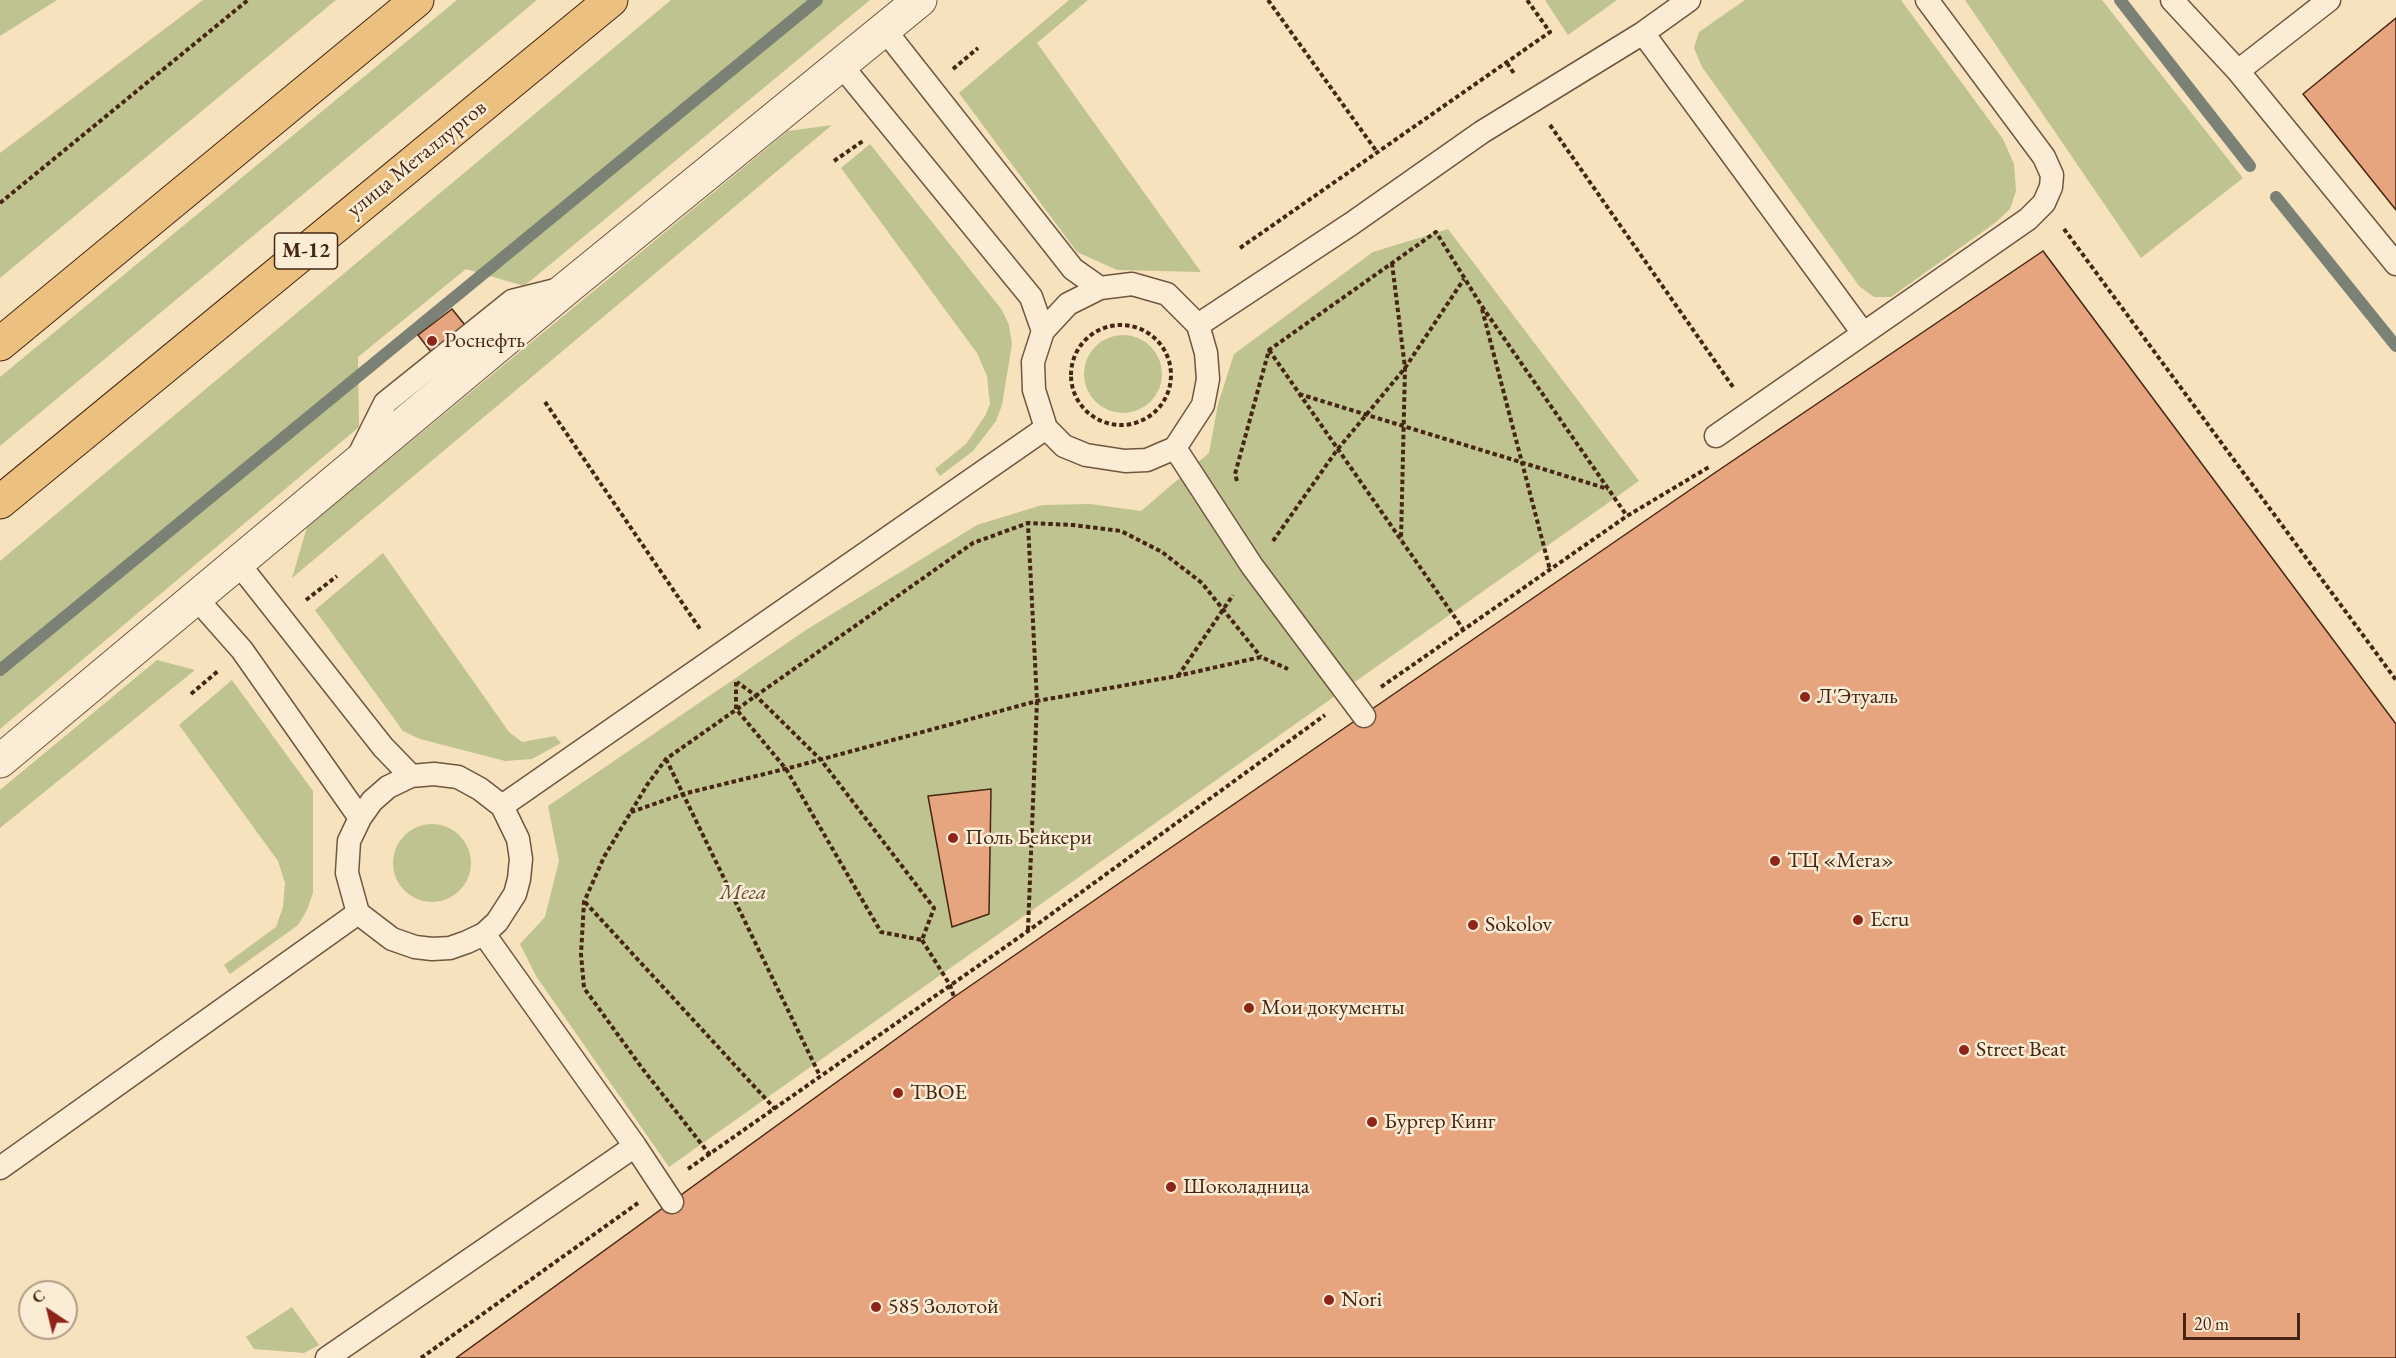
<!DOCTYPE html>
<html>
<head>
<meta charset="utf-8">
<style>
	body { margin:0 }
	#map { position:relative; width:2396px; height:1358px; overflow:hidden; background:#f7e2be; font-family:"EB Garamond",serif }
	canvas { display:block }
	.north { position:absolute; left:18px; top:1280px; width:60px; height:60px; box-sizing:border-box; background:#faecd5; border:2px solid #b29d87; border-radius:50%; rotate:325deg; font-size:16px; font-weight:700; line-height:24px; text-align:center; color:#462613 }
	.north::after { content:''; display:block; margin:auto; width:21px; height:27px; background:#8f2418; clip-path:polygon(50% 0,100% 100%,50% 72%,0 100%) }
	.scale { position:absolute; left:2183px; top:1313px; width:117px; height:27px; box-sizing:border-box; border:3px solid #462613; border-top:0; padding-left:8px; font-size:18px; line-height:21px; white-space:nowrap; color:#462613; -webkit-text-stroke:4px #faecd5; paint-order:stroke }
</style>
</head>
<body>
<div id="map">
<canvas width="2396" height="1358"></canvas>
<div class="north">С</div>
<div class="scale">20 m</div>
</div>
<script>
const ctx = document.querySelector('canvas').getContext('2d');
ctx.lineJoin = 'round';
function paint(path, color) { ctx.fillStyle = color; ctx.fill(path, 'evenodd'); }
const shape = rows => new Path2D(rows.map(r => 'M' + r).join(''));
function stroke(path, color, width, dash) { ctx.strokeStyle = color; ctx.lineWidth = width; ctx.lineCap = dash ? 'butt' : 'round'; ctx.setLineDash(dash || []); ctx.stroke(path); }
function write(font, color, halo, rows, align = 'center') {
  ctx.font = font + ' "EB Garamond",serif'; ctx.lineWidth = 5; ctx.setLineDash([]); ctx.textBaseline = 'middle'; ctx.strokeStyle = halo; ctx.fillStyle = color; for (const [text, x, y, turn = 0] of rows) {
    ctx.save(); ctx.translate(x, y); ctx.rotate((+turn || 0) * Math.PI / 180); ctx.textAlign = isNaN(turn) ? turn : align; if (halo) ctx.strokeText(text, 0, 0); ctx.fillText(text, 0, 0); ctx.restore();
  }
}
paint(shape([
	[0,0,57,0,0,36],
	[203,0,336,0,0,278,0,153],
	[457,0,537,0,0,446,0,377],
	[671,0,870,0,524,286,466,269,358,357,359,427,0,729,0,561],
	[1069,0,1088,0,1037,43,1201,272,1117,270,1077,252,959,93],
	[1545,0,1617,0,1568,35],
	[1745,0,1901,0,2003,139,2014,164,2016,191,2010,209,1995,223,1891,297,1874,297,1859,286,1702,67,1694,48,1699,32],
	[1965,0,2102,0,2243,178,2141,258],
	[832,125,292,578,307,527,788,131],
	[870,144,1002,310,1009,325,1012,344,1002,405,996,421,973,451,940,476,935,469,966,444,985,416,990,404,987,376,977,353,841,168],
	[1448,229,1639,481,669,1167,536,976,520,944,545,917,559,861,548,806,806,630,977,525,1042,505,1090,504,1141,511,1209,453,1218,404,1234,354,1373,252],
	'1084 374a39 39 0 1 1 78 0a39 39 0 1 1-78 0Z',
	[383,553,509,732,522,742,555,736,561,743,532,759,505,761,420,739,403,731,315,610],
	[157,660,195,670,0,828,0,790],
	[232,680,313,791,313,893,307,910,298,925,230,974,224,965,276,927,283,907,285,883,278,861,179,725],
	'393 863a39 39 0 1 1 78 0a39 39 0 1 1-78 0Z',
	[292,1307,319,1345,304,1353,254,1349,246,1337]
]), '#bec390');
stroke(shape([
	[2120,0,2250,166],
	[2276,197,2396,346],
	[0,670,817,0]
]), '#7b8175', 12);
const building = shape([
	[2396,18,2396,210,2303,94,2396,18],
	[2043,251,2396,724,2396,1358,456,1358,954,997,1716,472,2043,251],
	[452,309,469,330,435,357,418,335,452,309],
	[991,789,989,914,952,927,928,796,991,789]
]);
paint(building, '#e6a57f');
stroke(building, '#462613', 1.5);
const lane = shape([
	[2172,0,2238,71,2329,0],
	[884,29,1073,269,1100,288],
	[1643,33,1863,333],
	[841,65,1031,297,1043,331],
	[2238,71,2396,264],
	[1132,284,1167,294,1198,325,1206,353,1208,379,1203,405,1175,448,1147,460,1125,461,1086,455,1064,446,1046,428,1034,390,1033,362,1043,331,1068,304,1100,288,1132,284],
	[1198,325,1351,224,1482,132,1643,33,1689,0],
	[1716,436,2028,219,2044,203,2051,187,2052,175,2044,157,1927,0],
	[1175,448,1252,566,1364,716],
	[358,457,385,403,512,301,560,289],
	[238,563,383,747,411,776],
	[196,598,242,650,360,818],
	[434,774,458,777,480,789,502,806,518,839,521,859,519,879,515,894,497,922,484,934,467,942,450,948,432,949,415,947,392,939,358,913,347,873,349,841,360,818,372,801,388,787,411,776,434,774],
	[502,806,1046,428],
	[484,934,635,1146,672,1202],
	[0,1168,358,913],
	[327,1358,635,1146]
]);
const street = shape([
	[0,761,568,287,920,0]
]);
const primary = shape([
	[0,344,417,0],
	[0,502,611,0]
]);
stroke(lane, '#72553e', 25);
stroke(street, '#72553e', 35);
stroke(primary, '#462613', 35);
stroke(shape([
	[1268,0,1377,152],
	[1507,63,1515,75],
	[953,69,978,48],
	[1550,125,1733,387],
	[834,161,863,141],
	[0,203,248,0],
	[2064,229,2396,680],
	[1240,248,1550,32,1527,0],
	[1392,263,1405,368,1401,540],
	[1482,309,1550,570],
	'1071 375a50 50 0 1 1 100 0a50 50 0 1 1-100 0Z',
	[1269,350,1463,629],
	[1299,394,1608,489],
	[545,402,700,629],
	[1237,481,1235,474,1269,350,1436,232,1481,305,1627,516],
	[1273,541,1337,450,1405,368,1464,279],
	[306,600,337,576],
	[1178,676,1233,595],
	[736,682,736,709,786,769,881,932,922,940,934,908,821,760,755,695,737,682],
	[1381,687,1627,516,1709,467],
	[191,694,218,671],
	[666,759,820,1076],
	[631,812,683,794,793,767,1037,701,1177,676,1261,657,1288,669],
	[585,902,775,1109],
	[1028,930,1037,701,1028,524],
	[922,940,950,985,954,997],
	[710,1155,642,1068,584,988,581,954,584,902,604,857,647,785,666,759,973,543,1028,523,1073,525,1121,531,1162,552,1202,583,1261,657],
	[688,1169,1028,931,1325,715],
	[421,1358,638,1203]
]), '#462613', 4, [4.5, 3]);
stroke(lane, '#faecd5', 22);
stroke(street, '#faecd5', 33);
stroke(primary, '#ecc17f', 33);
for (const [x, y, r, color] of [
	[432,341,6,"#8f2418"],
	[1805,697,6,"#8f2418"],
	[953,838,6,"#8f2418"],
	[1775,861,6,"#8f2418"],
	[1858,920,6,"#8f2418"],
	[1473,925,6,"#8f2418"],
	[1249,1008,6,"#8f2418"],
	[1964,1050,6,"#8f2418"],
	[898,1093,6,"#8f2418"],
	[1372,1122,6,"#8f2418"],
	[1171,1187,6,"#8f2418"],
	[1329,1300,6,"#8f2418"],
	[876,1307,6,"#8f2418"]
]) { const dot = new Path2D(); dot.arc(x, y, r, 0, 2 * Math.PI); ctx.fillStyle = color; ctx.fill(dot); stroke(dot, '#faecd5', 2); }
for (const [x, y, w] of [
	[306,251,63]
]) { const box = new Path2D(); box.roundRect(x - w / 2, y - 18, w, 36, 4.5); ctx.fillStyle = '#faecd5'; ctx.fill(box); stroke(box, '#462613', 1.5); }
write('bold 21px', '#462613', null, [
	["М-12",306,251]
]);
write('22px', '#462613', '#faecd5', [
	["улица Металлургов",417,159,-39]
]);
write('22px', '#462613', '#faecd5', [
	["Роснефть",444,341],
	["Л'Этуаль",1817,697],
	["Поль Бейкери",965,838],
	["ТЦ «Мега»",1787,861],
	["Ecru",1870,920],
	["Sokolov",1485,925],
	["Мои документы",1261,1008],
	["Street Beat",1976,1050],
	["ТВОЕ",910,1093],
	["Бургер Кинг",1384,1122],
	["Шоколадница",1183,1187],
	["Nori",1341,1300],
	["585 Золотой",888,1307]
], 'left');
write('italic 22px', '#644d32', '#faecd5', [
	["Мега",743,893]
]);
</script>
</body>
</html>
